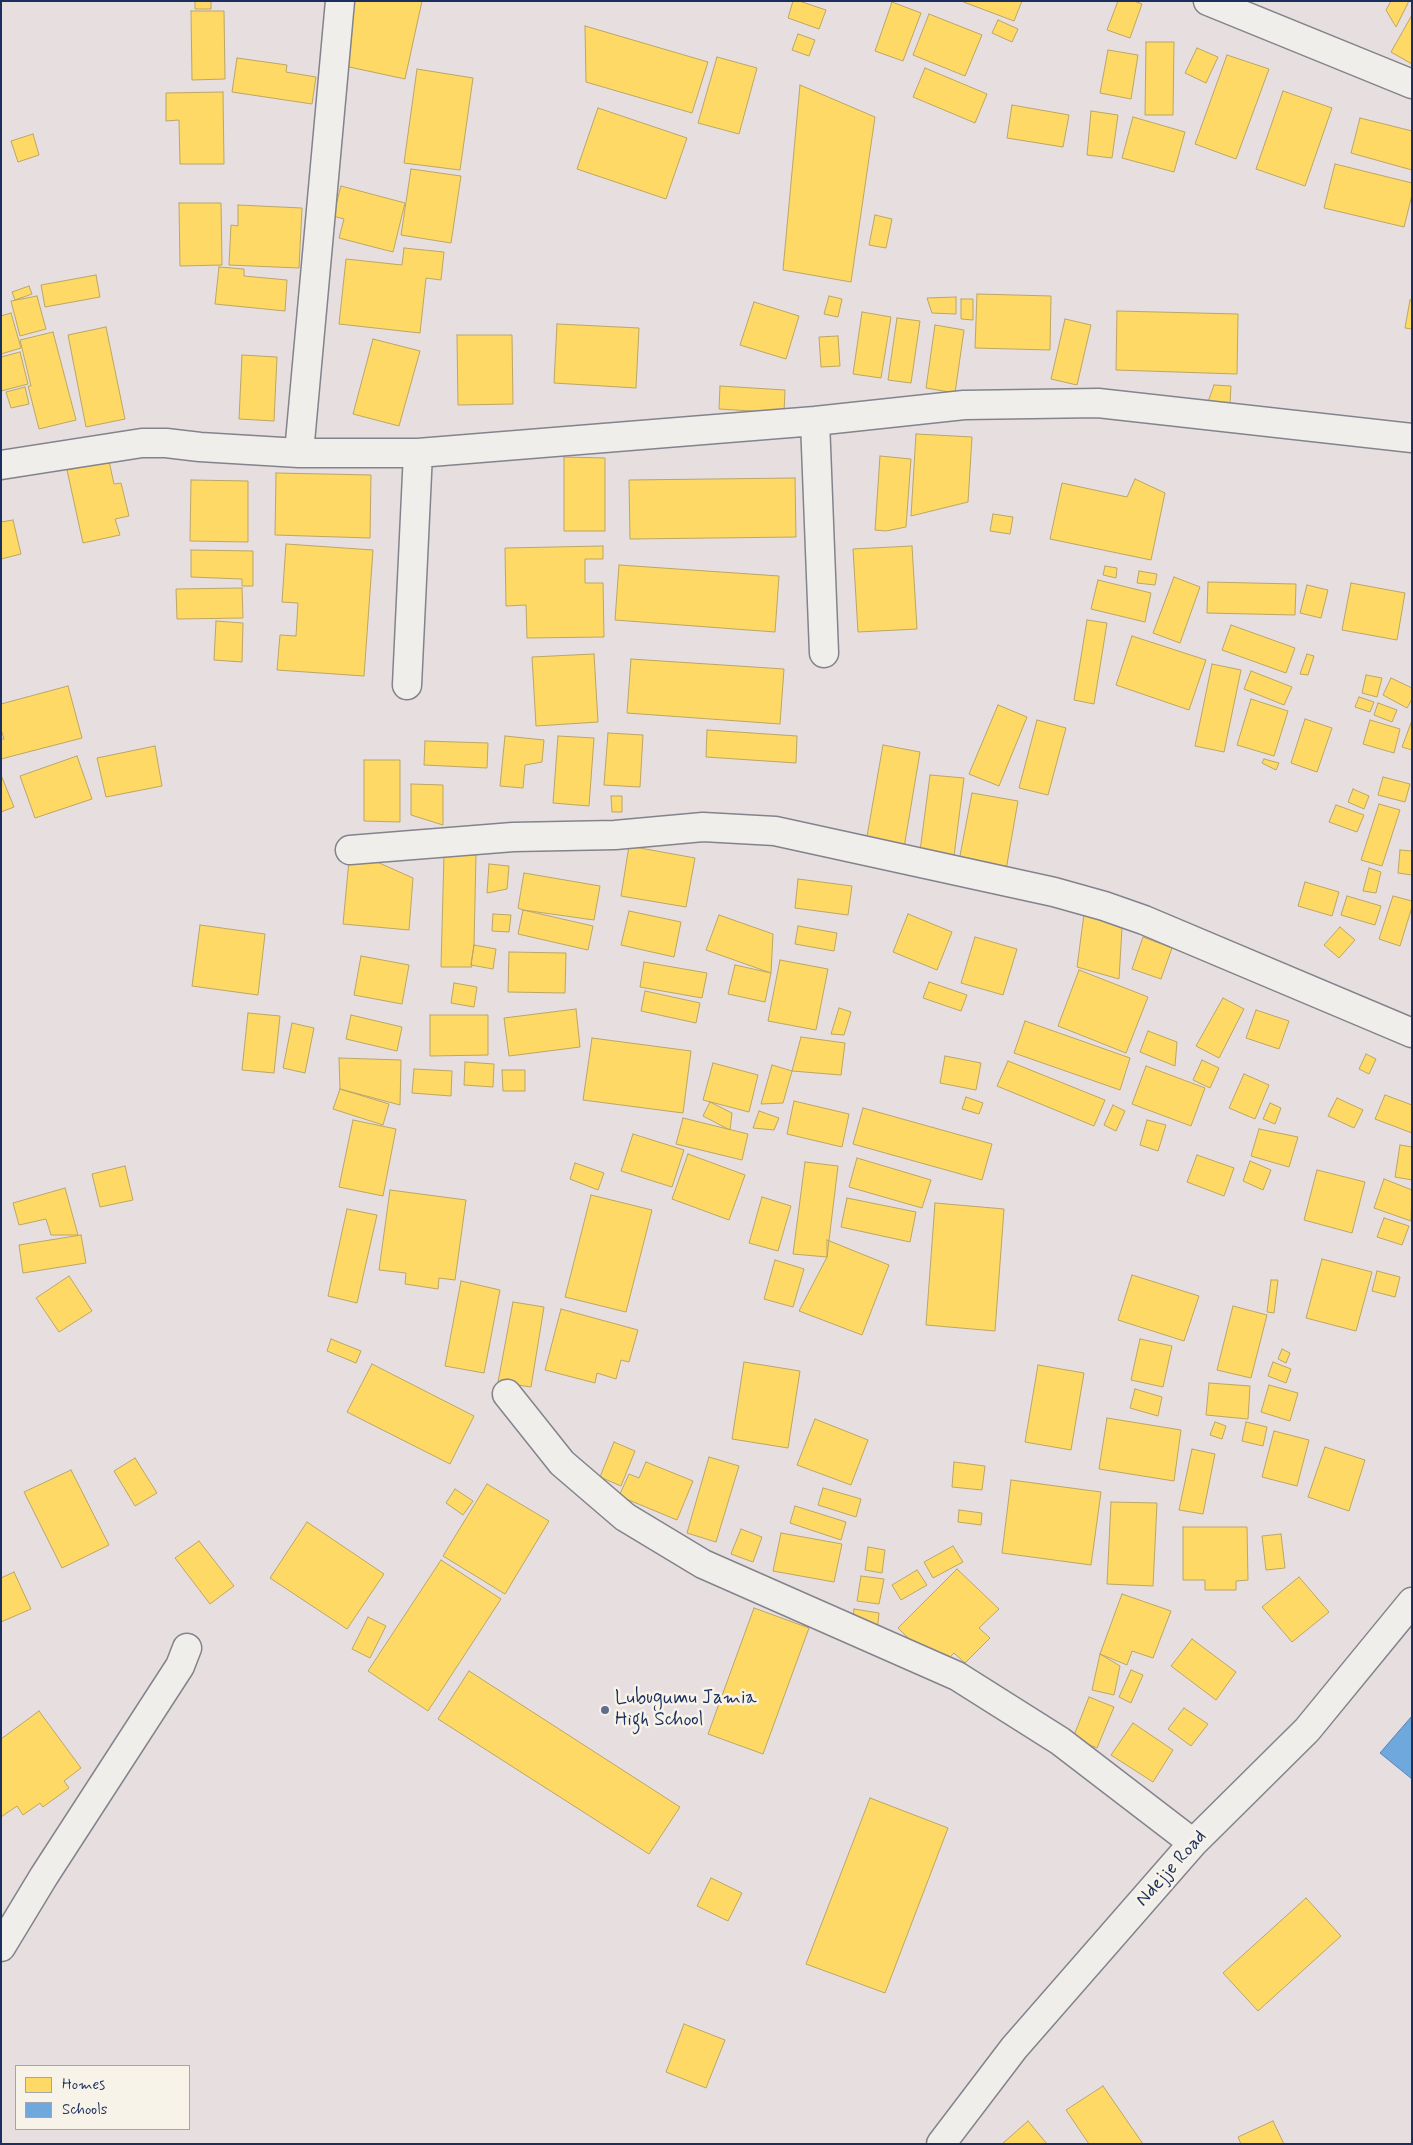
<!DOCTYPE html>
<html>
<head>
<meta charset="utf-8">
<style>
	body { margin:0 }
	#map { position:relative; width:1413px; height:2145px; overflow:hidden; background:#e7dee0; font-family:Mynerve,sans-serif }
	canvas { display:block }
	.frame { position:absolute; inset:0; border:2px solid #1b2f5e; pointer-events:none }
	.legend { position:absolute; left:15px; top:2065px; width:175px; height:65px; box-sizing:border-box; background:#f7f3e8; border:1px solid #9fa5b1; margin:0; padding:6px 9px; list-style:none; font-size:15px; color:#1b2f5e }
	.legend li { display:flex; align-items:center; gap:10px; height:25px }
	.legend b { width:25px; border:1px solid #9fa5b1 }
</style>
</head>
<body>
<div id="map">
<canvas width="1413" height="2145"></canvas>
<div class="frame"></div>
<ul class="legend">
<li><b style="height:14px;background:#ffd966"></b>Homes</li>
<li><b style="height:14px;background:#6fa8dc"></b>Schools</li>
</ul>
</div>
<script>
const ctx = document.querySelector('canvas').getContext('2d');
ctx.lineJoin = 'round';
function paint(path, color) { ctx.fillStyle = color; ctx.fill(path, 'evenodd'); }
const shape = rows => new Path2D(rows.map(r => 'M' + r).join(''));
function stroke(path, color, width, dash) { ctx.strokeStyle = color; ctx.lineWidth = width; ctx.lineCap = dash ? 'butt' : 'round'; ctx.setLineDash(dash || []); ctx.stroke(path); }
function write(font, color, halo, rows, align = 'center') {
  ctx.font = font + ' Mynerve,sans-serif'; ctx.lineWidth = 5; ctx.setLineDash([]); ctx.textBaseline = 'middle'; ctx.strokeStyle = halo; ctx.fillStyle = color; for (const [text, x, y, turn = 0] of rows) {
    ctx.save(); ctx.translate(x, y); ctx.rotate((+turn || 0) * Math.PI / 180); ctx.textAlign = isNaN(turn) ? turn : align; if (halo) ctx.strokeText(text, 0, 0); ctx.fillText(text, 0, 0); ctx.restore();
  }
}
const homes = shape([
	[195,1,211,1,211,9,195,9,195,1],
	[354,1,422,1,405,79,340,65,354,1],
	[793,1,799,1,826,10,819,29,788,18,793,1],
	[961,1,1022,1,1014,21,961,1],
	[1118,1,1134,1,1142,4,1130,38,1107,30,1118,1],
	[1391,1,1409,1,1396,27,1386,10,1391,1],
	[892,2,921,13,903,61,875,51,892,2],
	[191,11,224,11,225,79,192,80,191,11],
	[929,14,982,35,965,76,913,55,929,14],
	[1412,15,1412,64,1391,52,1412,15],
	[998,20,1018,29,1012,42,992,33,998,20],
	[585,26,708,62,692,113,586,82,585,26],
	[798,34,815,40,809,56,792,50,798,34],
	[1146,42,1174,42,1173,115,1145,115,1146,42],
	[1197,48,1218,57,1206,83,1185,73,1197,48],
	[1108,50,1138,55,1131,99,1100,93,1108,50],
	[1227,55,1269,69,1236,159,1195,144,1227,55],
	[717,57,757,68,739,134,698,123,717,57],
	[237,58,287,65,286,72,316,77,312,104,232,92,237,58],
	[925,68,987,94,975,123,913,97,925,68],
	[417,69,473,78,460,170,404,163,417,69],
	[800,85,875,117,851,282,783,270,800,85],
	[1283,91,1332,108,1305,186,1256,169,1283,91],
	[223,92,224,164,180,164,179,120,166,121,166,93,223,92],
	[1012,105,1069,115,1063,147,1007,138,1012,105],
	[598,108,687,138,666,199,577,169,598,108],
	[1091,111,1118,115,1112,158,1087,155,1091,111],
	[1133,117,1185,132,1174,172,1122,158,1133,117],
	[1360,118,1412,131,1412,170,1351,153,1360,118],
	[33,134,39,155,18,162,11,141,33,134],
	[1335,164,1412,183,1412,195,1404,227,1324,208,1335,164],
	[411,169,461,176,451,243,401,235,411,169],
	[341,186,405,203,393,252,339,238,344,219,333,216,341,186],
	[179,203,221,203,222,265,180,266,179,203],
	[238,205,302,208,299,268,229,265,231,225,238,226,238,205],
	[875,215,892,219,886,248,869,245,875,215],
	[404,248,444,252,441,280,426,278,420,333,339,324,346,259,402,265,404,248],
	[219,267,244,269,244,276,287,280,285,311,215,304,219,267],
	[96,275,100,297,45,307,41,285,96,275],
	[29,286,32,294,15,300,12,292,29,286],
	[977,294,1051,296,1050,350,975,348,977,294],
	[37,296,46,329,20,336,11,301,37,296],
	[829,296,842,299,838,317,824,314,829,296],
	[956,297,956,314,932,313,927,298,956,297],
	[961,299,973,299,973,320,961,319,961,299],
	[1410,300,1412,300,1412,329,1405,328,1410,300],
	[754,302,799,316,786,359,740,345,754,302],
	[1117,311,1238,314,1237,374,1116,370,1117,311],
	[862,312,891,317,881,378,853,374,862,312],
	[11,313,21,348,1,354,1,316,11,313],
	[897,318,920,321,911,383,888,380,897,318],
	[1065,319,1091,325,1077,385,1051,379,1065,319],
	[557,324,639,328,636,388,554,383,557,324],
	[935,325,964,330,955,393,926,388,935,325],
	[106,327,125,419,86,427,68,335,106,327],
	[53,332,76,420,39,429,28,386,31,386,20,340,53,332],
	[457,335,512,335,513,404,458,405,457,335],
	[838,336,840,366,821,367,819,337,838,336],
	[373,339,420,351,399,426,353,414,373,339],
	[20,352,28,384,1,391,1,357,20,352],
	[242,355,277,357,274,421,239,419,242,355],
	[1214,385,1231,386,1230,403,1208,402,1214,385],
	[720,386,785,390,784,413,719,409,720,386],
	[25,387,29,404,11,408,6,392,25,387],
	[916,434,972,437,968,502,911,516,916,434],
	[880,456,911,459,906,527,886,531,875,530,880,456],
	[564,457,605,458,605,531,564,531,564,457],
	[109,461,114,484,121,483,129,516,115,519,120,535,83,543,67,470,109,461],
	[276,473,371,475,370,538,275,535,276,473],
	[795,478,796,537,630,539,629,480,795,478],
	[1135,479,1165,493,1151,560,1050,539,1062,483,1127,497,1135,479],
	[191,480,248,481,248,542,190,541,191,480],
	[993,514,1013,517,1010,534,990,531,993,514],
	[13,520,21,554,1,559,1,522,13,520],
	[286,544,373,550,364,676,277,670,280,635,296,636,298,603,282,602,286,544],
	[603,546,603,559,585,559,585,583,603,583,604,637,527,638,526,605,506,606,505,548,603,546],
	[912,546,917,629,858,632,853,549,912,546],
	[191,550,253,551,253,586,242,586,242,579,191,577,191,550],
	[619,565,779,576,775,632,615,620,619,565],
	[1105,566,1117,568,1116,578,1103,575,1105,566],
	[1139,571,1157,574,1155,585,1137,583,1139,571],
	[1174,577,1200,587,1180,643,1153,633,1174,577],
	[1098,580,1151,593,1145,622,1091,609,1098,580],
	[1208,582,1296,584,1295,615,1207,613,1208,582],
	[1351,583,1405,593,1397,640,1342,630,1351,583],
	[1307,585,1328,590,1321,618,1300,613,1307,585],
	[242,588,243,618,177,619,176,589,242,588],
	[1087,620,1107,623,1094,704,1074,700,1087,620],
	[216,621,243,623,242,662,214,660,216,621],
	[1231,625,1295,648,1286,673,1222,650,1231,625],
	[1132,636,1206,660,1189,710,1116,685,1132,636],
	[594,654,598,722,536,726,532,657,594,654],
	[1307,654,1314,656,1308,675,1300,674,1307,654],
	[631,659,784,669,780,724,627,713,631,659],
	[1212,664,1241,670,1224,752,1195,746,1212,664],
	[1251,671,1292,687,1284,705,1244,689,1251,671],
	[1366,675,1382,678,1377,697,1362,693,1366,675],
	[1391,678,1412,688,1412,699,1407,708,1383,695,1391,678],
	[68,686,82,738,1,759,1,739,4,739,1,729,1,704,68,686],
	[1359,697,1374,702,1370,712,1355,707,1359,697],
	[1251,699,1288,711,1274,756,1237,745,1251,699],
	[1378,703,1397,710,1392,722,1374,715,1378,703],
	[998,705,1027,717,999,786,969,774,998,705],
	[1305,719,1332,728,1317,772,1291,763,1305,719],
	[1037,720,1066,728,1048,795,1019,788,1037,720],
	[1370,720,1400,729,1394,753,1363,744,1370,720],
	[1411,723,1412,723,1412,750,1402,747,1411,723],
	[707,730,797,736,796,763,706,757,707,730],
	[608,733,643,735,640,787,604,785,608,733],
	[505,736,544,740,542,762,525,765,523,788,500,786,505,736],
	[558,736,594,738,589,806,553,803,558,736],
	[425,741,488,743,487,768,424,765,425,741],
	[883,745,920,752,904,848,866,842,883,745],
	[155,746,162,786,106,797,97,758,155,746],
	[77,756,92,799,35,818,20,776,77,756],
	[1264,759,1279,763,1276,770,1262,763,1264,759],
	[364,760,400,760,400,822,364,821,364,760],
	[1,775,14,807,1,812,1,775],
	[930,775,964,778,954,856,920,851,930,775],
	[1383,777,1410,784,1405,802,1378,795,1383,777],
	[411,784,443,785,443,825,411,815,411,784],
	[1353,789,1369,796,1364,809,1348,802,1353,789],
	[972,793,1018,801,1006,870,959,861,972,793],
	[611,796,622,796,622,812,612,812,611,796],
	[1379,804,1400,810,1382,866,1361,860,1379,804],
	[1336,805,1364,815,1357,832,1329,822,1336,805],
	[629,846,695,858,686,907,621,896,629,846],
	[350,850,413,878,409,930,343,924,350,850],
	[1400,850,1412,851,1412,875,1398,873,1400,850],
	[444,854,476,855,474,945,471,965,472,967,441,967,444,854],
	[489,864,509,866,507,889,487,893,489,864],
	[1369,868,1381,872,1376,893,1363,891,1369,868],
	[524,873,600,886,594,920,523,910,518,908,524,873],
	[798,879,852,886,848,915,795,908,798,879],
	[1305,882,1339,892,1332,916,1298,906,1305,882],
	[1347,896,1381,906,1375,925,1341,915,1347,896],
	[1393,896,1412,901,1412,907,1400,946,1379,939,1393,896],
	[523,910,593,926,588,950,518,934,523,910],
	[629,911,681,922,674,957,621,945,629,911],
	[493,914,511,915,509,932,492,931,493,914],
	[908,914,952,932,937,970,893,952,908,914],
	[1084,914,1122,928,1119,979,1077,967,1084,914],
	[719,915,773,934,771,973,706,950,719,915],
	[200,925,265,934,258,995,192,986,200,925],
	[798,926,837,933,834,951,795,944,798,926],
	[1340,927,1355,940,1339,958,1324,945,1340,927],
	[975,937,1017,949,1003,995,961,983,975,937],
	[1143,937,1172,948,1161,979,1132,969,1143,937],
	[474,945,496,949,493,969,471,965,474,945],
	[509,952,566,953,565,993,508,992,509,952],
	[361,956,409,965,402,1004,354,995,361,956],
	[780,960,828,969,816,1030,768,1021,780,960],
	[644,962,707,973,702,998,640,987,644,962],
	[735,965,771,973,765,1002,728,994,735,965],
	[1079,970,1148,997,1126,1053,1058,1026,1079,970],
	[929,982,967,995,961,1011,923,998,929,982],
	[454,983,477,987,474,1007,451,1003,454,983],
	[645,991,700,1003,696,1023,641,1011,645,991],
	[1223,998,1244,1009,1219,1058,1196,1046,1223,998],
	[839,1008,851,1012,844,1035,831,1034,839,1008],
	[576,1009,580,1047,509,1056,504,1018,576,1009],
	[1256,1010,1289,1021,1279,1049,1246,1038,1256,1010],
	[248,1013,280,1016,274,1073,242,1070,248,1013],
	[351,1015,402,1027,397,1051,346,1039,351,1015],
	[430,1015,488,1015,488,1055,430,1056,430,1015],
	[1025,1021,1130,1058,1120,1090,1014,1053,1025,1021],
	[292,1023,314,1028,305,1073,283,1068,292,1023],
	[1148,1031,1177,1042,1175,1066,1140,1052,1148,1031],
	[801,1037,845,1043,841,1075,792,1071,801,1037],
	[592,1038,691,1051,683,1113,583,1100,592,1038],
	[1366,1054,1376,1059,1369,1074,1359,1069,1366,1054],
	[945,1056,981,1063,976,1090,940,1083,945,1056],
	[339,1058,401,1060,400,1105,340,1089,339,1058],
	[1202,1060,1219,1068,1210,1088,1193,1080,1202,1060],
	[1008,1061,1105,1100,1094,1126,997,1086,1008,1061],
	[465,1062,494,1064,493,1087,464,1085,465,1062],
	[713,1063,758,1075,749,1112,703,1100,713,1063],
	[772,1065,792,1071,783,1103,761,1104,772,1065],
	[1146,1066,1205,1088,1191,1126,1132,1104,1146,1066],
	[414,1069,452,1071,451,1096,412,1093,414,1069],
	[502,1070,525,1070,525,1091,503,1091,502,1070],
	[1244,1074,1269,1085,1255,1119,1229,1108,1244,1074],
	[340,1089,389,1104,383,1125,333,1109,340,1089],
	[1385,1095,1412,1105,1412,1133,1375,1119,1385,1095],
	[966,1097,983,1103,979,1114,962,1109,966,1097],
	[1337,1098,1363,1110,1354,1128,1328,1116,1337,1098],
	[794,1101,849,1114,842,1147,787,1134,794,1101],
	[710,1102,732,1113,730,1130,703,1116,710,1102],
	[1270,1103,1281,1108,1275,1124,1263,1119,1270,1103],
	[1113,1105,1125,1111,1116,1131,1104,1125,1113,1105],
	[863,1108,992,1144,982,1180,853,1144,863,1108],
	[759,1111,779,1118,774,1130,753,1128,759,1111],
	[683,1118,748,1134,742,1160,676,1144,683,1118],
	[353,1120,396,1129,383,1196,339,1187,353,1120],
	[1147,1120,1166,1125,1158,1151,1140,1145,1147,1120],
	[1259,1129,1298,1137,1289,1167,1251,1156,1259,1129],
	[633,1134,684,1150,672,1187,621,1171,633,1134],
	[1400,1145,1412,1147,1412,1180,1395,1177,1400,1145],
	[688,1154,745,1175,729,1220,672,1199,688,1154],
	[1197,1155,1234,1168,1224,1196,1187,1182,1197,1155],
	[857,1158,931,1180,922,1208,849,1187,857,1158],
	[1250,1161,1271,1170,1263,1190,1243,1181,1250,1161],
	[805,1162,838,1166,827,1257,793,1254,805,1162],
	[575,1163,604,1173,598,1190,570,1179,575,1163],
	[125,1166,133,1200,100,1207,92,1174,125,1166],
	[1317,1170,1365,1182,1352,1233,1304,1220,1317,1170],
	[1384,1179,1412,1190,1411,1221,1374,1208,1384,1179],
	[65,1188,78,1235,51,1235,46,1219,19,1225,13,1203,65,1188],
	[390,1190,466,1200,455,1280,439,1278,438,1289,405,1284,406,1273,379,1270,390,1190],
	[591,1195,652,1210,626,1312,565,1297,591,1195],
	[762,1197,791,1206,778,1251,749,1243,762,1197],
	[847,1198,916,1212,910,1242,841,1227,847,1198],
	[935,1203,1004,1209,995,1331,926,1325,935,1203],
	[347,1209,377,1215,357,1303,328,1296,347,1209],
	[1384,1218,1409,1226,1402,1245,1377,1237,1384,1218],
	[81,1235,86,1263,23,1273,19,1245,81,1235],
	[827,1240,889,1265,862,1335,799,1311,827,1257,827,1240],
	[1322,1259,1372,1272,1356,1331,1306,1318,1322,1259],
	[775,1260,804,1269,793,1307,764,1299,775,1260],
	[1377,1271,1400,1277,1395,1297,1372,1291,1377,1271],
	[1132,1275,1199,1296,1184,1341,1118,1320,1132,1275],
	[69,1276,92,1311,59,1332,36,1298,69,1276],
	[1271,1280,1278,1280,1274,1313,1267,1312,1271,1280],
	[461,1281,500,1290,484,1373,445,1366,461,1281],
	[513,1302,544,1307,531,1387,498,1382,513,1302],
	[1233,1306,1267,1315,1251,1378,1217,1370,1233,1306],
	[561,1309,638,1330,629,1362,621,1360,616,1379,597,1373,595,1383,545,1370,561,1309],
	[331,1339,361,1351,356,1363,327,1351,331,1339],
	[1140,1339,1172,1346,1163,1387,1131,1380,1140,1339],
	[1282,1349,1290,1353,1286,1363,1278,1359,1282,1349],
	[744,1362,800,1371,788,1448,732,1439,744,1362],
	[1273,1362,1291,1369,1286,1383,1268,1376,1273,1362],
	[372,1364,474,1416,450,1464,347,1412,372,1364],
	[1038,1365,1084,1373,1071,1450,1025,1442,1038,1365],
	[1209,1383,1250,1386,1248,1419,1206,1415,1209,1383],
	[1269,1385,1298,1393,1290,1421,1261,1412,1269,1385],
	[1135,1389,1162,1397,1158,1416,1130,1408,1135,1389],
	[1107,1418,1181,1430,1174,1481,1099,1469,1107,1418],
	[815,1419,868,1440,851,1485,797,1465,815,1419],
	[1215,1422,1226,1426,1222,1439,1210,1435,1215,1422],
	[1246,1422,1267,1427,1263,1446,1242,1441,1246,1422],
	[1274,1431,1309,1440,1297,1486,1262,1477,1274,1431],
	[614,1442,635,1451,621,1486,600,1477,614,1442],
	[1325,1447,1365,1460,1349,1511,1308,1497,1325,1447],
	[1192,1449,1215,1454,1203,1514,1179,1510,1192,1449],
	[709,1457,739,1466,716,1542,687,1533,709,1457],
	[135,1458,157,1493,135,1506,114,1471,135,1458],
	[646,1462,693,1481,677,1520,619,1496,629,1474,639,1478,646,1462],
	[954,1462,985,1466,982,1490,952,1487,954,1462],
	[71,1470,109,1545,62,1568,24,1492,71,1470],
	[1011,1480,1101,1492,1091,1565,1002,1553,1011,1480],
	[487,1484,549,1521,505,1594,443,1556,487,1484],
	[823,1488,861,1499,856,1517,818,1505,823,1488],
	[455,1489,473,1501,463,1515,446,1503,455,1489],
	[1111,1502,1157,1503,1153,1586,1107,1584,1111,1502],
	[795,1506,846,1522,841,1540,790,1523,795,1506],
	[959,1510,982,1513,981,1525,958,1522,959,1510],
	[307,1522,384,1574,347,1629,270,1578,307,1522],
	[1183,1527,1247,1527,1248,1580,1236,1581,1236,1590,1205,1590,1205,1580,1183,1580,1183,1527],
	[741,1529,762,1537,753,1562,731,1554,741,1529],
	[781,1533,842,1544,834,1582,773,1571,781,1533],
	[1281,1534,1285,1568,1266,1570,1262,1536,1281,1534],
	[199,1541,234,1586,210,1604,175,1558,199,1541],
	[953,1546,963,1562,933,1578,924,1562,953,1546],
	[868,1547,885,1550,882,1573,865,1570,868,1547],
	[441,1560,501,1599,428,1711,368,1671,441,1560],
	[957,1569,999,1609,979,1628,990,1638,965,1663,954,1653,939,1668,898,1628,957,1569],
	[917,1570,927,1585,901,1600,892,1585,917,1570],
	[14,1572,31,1609,1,1622,1,1578,14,1572],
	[861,1576,884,1579,879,1604,857,1601,861,1576],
	[1299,1577,1329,1612,1292,1642,1262,1607,1299,1577],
	[1122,1594,1171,1611,1153,1658,1132,1651,1127,1665,1100,1654,1122,1594],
	[754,1608,809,1628,763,1754,708,1734,754,1608],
	[854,1609,879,1613,877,1632,852,1629,854,1609],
	[368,1617,386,1626,370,1658,352,1649,368,1617],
	[1192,1639,1236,1672,1216,1700,1171,1666,1192,1639],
	[1100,1654,1120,1666,1114,1695,1092,1690,1100,1654],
	[1131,1670,1143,1675,1131,1703,1119,1697,1131,1670],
	[469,1671,680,1807,649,1854,438,1719,469,1671],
	[1089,1697,1114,1707,1097,1748,1073,1738,1089,1697],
	[1184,1708,1208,1724,1191,1746,1168,1729,1184,1708],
	[39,1711,81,1768,64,1781,69,1788,43,1807,40,1803,23,1815,17,1806,1,1817,1,1739,39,1711],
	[1133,1723,1173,1750,1153,1782,1111,1755,1133,1723],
	[870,1798,948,1828,885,1993,806,1964,870,1798],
	[711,1878,742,1893,728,1921,697,1906,711,1878],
	[1306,1898,1341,1936,1258,2011,1223,1973,1306,1898],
	[684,2024,725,2040,706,2088,666,2072,684,2024],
	[1103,2086,1143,2144,1089,2144,1066,2110,1103,2086],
	[1028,2121,1047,2144,1002,2144,1028,2121],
	[1273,2121,1284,2144,1241,2144,1238,2137,1273,2121]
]);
paint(homes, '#ffd966');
stroke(homes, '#bba664', 1);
const schools = shape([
	[1412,1716,1412,1779,1380,1753,1412,1716]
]);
paint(schools, '#6fa8dc');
stroke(schools, '#5684b6', 1);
const minor = shape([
	[1208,1,1412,84],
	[815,421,824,653],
	[299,453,340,1],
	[1,465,142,443,166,443,200,447,299,453,418,453,815,421,964,405,1098,403,1412,438],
	[407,685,418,453],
	[350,850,513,837,615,835,703,827,775,831,1054,892,1104,906,1144,920,1412,1033],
	[507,1394,562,1463,625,1517,703,1564,957,1676,1060,1741,1193,1843],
	[1,1947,44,1876,180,1666,187,1648],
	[941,2144,1014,2048,1193,1843,1307,1730,1412,1602]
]);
stroke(minor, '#83838c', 31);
stroke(minor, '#f0eeeb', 28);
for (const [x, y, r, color] of [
	[605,1710,5,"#626c8c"]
]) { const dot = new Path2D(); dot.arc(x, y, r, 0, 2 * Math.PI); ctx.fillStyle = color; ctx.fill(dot); stroke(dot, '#f7f3e8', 2); }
write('19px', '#1b2f5e', '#f7f3e8', [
	["Lubugumu Jamia",615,1699],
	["High School",615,1721]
], 'left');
write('19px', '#1b2f5e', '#f7f3e8', [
	["Ndejje Road",1172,1869,-48]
]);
</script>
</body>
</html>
